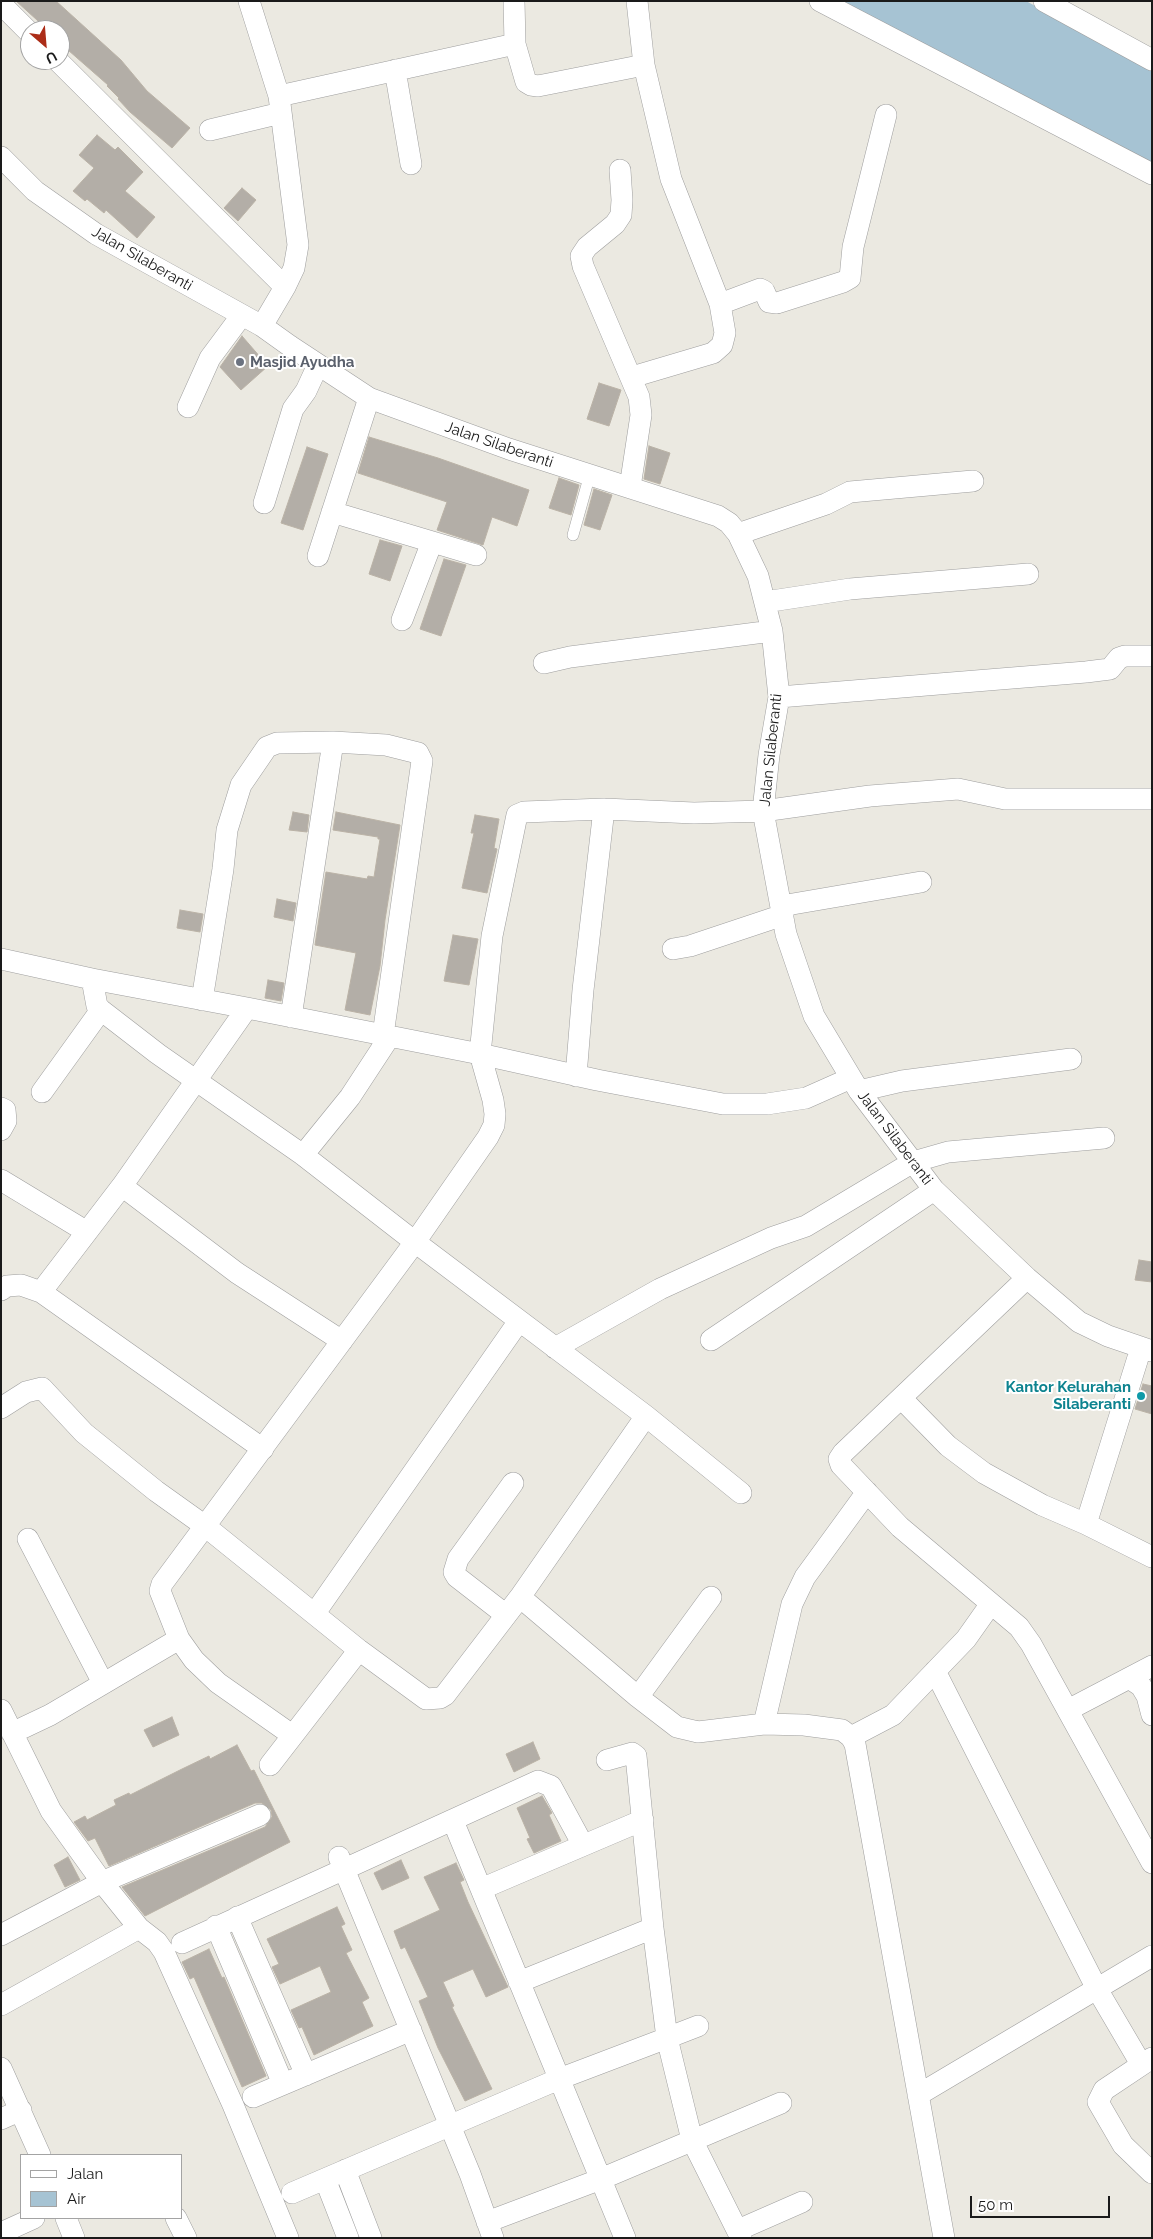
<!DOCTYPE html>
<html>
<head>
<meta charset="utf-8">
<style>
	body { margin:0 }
	#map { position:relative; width:1153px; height:2239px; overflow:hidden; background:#ebe9e1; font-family:Raleway,sans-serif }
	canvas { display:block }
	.frame { position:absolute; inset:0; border:2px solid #1a1a1a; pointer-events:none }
	.legend { position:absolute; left:20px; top:2154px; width:162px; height:65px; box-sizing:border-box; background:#fff; border:1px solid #a3a3a3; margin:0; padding:6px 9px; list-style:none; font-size:15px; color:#1a1a1a }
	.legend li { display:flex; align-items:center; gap:10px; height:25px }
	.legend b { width:25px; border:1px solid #a3a3a3 }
	.north { position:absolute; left:20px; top:20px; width:50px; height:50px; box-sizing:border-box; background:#fff; border:1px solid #a3a3a3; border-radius:50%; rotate:153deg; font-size:14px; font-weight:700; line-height:20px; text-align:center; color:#1a1a1a }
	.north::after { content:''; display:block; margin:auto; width:18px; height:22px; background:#ac2d18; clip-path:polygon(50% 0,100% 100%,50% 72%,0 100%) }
	.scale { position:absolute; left:970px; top:2196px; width:140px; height:22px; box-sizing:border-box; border:2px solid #1a1a1a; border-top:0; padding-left:6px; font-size:15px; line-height:18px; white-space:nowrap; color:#1a1a1a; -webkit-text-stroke:4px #fff; paint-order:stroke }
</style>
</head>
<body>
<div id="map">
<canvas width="1153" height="2239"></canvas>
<div class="frame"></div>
<ul class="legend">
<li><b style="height:6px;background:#fff"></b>Jalan</li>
<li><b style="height:14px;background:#a6c3d3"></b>Air</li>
</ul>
<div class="north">U</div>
<div class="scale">50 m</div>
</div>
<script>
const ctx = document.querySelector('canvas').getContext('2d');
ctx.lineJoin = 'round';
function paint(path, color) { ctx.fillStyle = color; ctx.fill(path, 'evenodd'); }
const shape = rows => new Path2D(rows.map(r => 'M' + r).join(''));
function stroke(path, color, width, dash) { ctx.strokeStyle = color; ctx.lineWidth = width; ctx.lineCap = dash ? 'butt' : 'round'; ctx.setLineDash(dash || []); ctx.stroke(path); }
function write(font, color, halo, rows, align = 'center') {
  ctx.font = font + ' Raleway,sans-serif'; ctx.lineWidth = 4; ctx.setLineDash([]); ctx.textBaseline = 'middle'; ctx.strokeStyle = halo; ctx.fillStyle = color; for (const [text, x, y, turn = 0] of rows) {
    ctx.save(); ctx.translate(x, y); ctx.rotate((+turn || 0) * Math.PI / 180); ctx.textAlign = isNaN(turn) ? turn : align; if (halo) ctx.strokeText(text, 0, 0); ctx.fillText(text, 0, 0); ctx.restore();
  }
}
paint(shape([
	[842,1,1026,1,1152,69,1152,167]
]), '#a6c3d3');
const building = shape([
	[16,1,56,1,121,60,147,91,190,128,172,148,130,112,118,99,119,98,107,86,108,85,60,43,60,30,48,30,16,1],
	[97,135,115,150,118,147,143,172,125,191,155,217,137,238,106,210,104,213,87,199,85,201,73,191,94,168,79,155,97,135],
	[242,188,256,200,238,221,224,208,242,188],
	[242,336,268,366,241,390,220,367,242,336],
	[599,383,621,390,609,426,587,419,599,383],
	[369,437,438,458,529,490,517,526,492,517,483,545,437,530,447,502,358,473,369,437],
	[649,446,670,453,660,484,644,479,649,446],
	[307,447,328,454,303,530,281,523,307,447],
	[559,478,579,485,571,515,549,508,559,478],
	[594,489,612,495,600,530,584,525,594,489],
	[380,540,402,546,390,581,369,574,380,540],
	[444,559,466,565,441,636,420,629,444,559],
	[293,812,309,815,307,832,289,830,293,812],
	[336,812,400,825,385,920,380,966,370,1015,345,1010,356,953,315,945,326,872,367,879,368,876,374,877,380,839,378,839,378,837,333,830,336,812],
	[475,815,499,819,494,848,497,849,487,893,462,888,474,833,471,833,475,815],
	[277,899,296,903,293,921,274,917,277,899],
	[180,910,203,914,200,932,177,928,180,910],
	[453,935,478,939,469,985,444,981,453,935],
	[268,980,284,983,281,1001,265,998,268,980],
	[1139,1260,1152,1262,1152,1282,1135,1280,1139,1260],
	[1143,1384,1152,1386,1152,1414,1135,1409,1143,1384],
	[172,1717,179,1735,153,1747,144,1730,172,1717],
	[533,1742,540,1759,514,1772,506,1754,533,1742],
	[237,1745,251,1771,254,1770,290,1842,145,1916,122,1887,265,1827,272,1817,271,1810,262,1803,255,1803,109,1866,95,1838,88,1841,74,1822,85,1816,87,1820,116,1805,114,1800,129,1793,130,1795,182,1769,209,1756,210,1759,237,1745],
	[542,1796,552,1813,549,1815,561,1841,534,1853,527,1839,530,1838,517,1808,542,1796],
	[68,1857,80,1880,65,1887,54,1865,68,1857],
	[401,1860,409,1878,382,1890,374,1873,401,1860],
	[456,1863,464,1880,460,1882,468,1902,508,1987,486,1997,473,1969,443,1982,454,2006,452,2007,492,2089,465,2101,438,2048,419,2001,428,1997,405,1947,401,1949,394,1931,440,1910,424,1877,456,1863],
	[337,1907,345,1924,341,1926,352,1950,346,1953,369,1998,362,2002,373,2026,314,2055,302,2027,299,2028,291,2010,331,1992,320,1966,280,1984,272,1967,279,1964,267,1939,337,1907],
	[209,1949,222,1978,224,1977,266,2076,242,2087,194,1977,190,1979,182,1962,209,1949]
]);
paint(building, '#b3aea7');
stroke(building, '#bab2a6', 1);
const service = shape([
	[573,535,590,474]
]);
const minor = shape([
	[249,1,279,96,298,245,294,268,285,287,262,326],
	[514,1,515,44],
	[820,1,1152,174],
	[1044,1,1152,60],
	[1,4,30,33],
	[57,60,285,287],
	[395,70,411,164],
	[279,96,515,44,526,82,531,85,538,86,644,65,637,1],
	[210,130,281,113],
	[1,157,35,191,96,234,262,326,290,346,369,398,509,449,718,516,729,523,738,534,758,576,772,631,779,697,769,755,763,811,786,934,814,1016,859,1091,934,1190,1027,1278,1079,1322,1108,1336,1152,1351],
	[620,170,622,200,621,215,615,224,587,247,581,256,583,266,639,397,641,415,630,487],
	[720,304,760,289,764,291,769,302,777,303,843,282,850,278,853,247,886,115],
	[632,377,713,353,722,345,725,333,720,304,671,179,644,65],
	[188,407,210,358,242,315],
	[264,503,293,409,306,391,318,365],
	[332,512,476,555],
	[738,534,826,504,850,492,973,481],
	[318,556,369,398],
	[765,602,850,589,1028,574],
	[402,620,432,542],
	[544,663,570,657,772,631],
	[779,697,1086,672,1110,669,1119,658,1125,656,1152,656],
	[333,742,386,745,418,753,422,761,383,1035],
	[781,906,921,882],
	[673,949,690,946,783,915],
	[1,959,92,979,247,1008],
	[92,979,97,1006,101,1010,158,1054,303,1155,415,1242,646,1416,520,1597,638,1697,677,1727,698,1732,764,1724,804,1725,842,1730,851,1737,855,1744,944,2238],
	[202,1000,223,869,227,830,241,785,267,747,277,743,333,742,291,1017],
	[576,1076,583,990,604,809],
	[859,1091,902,1081,1071,1059],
	[42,1092,101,1010],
	[1,1108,5,1110,6,1121,1,1130],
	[303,1155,350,1097,390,1036],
	[1,1180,87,1232],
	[122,1186,41,1292,263,1449],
	[1027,1278,843,1453,839,1459,841,1465,900,1527,1019,1627,1031,1644,1152,1863],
	[1,1290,7,1286,21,1285,41,1292],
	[711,1340,934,1190],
	[342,1341,237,1273,122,1186,247,1008,480,1054,597,1080,723,1104,767,1104,806,1098,851,1078],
	[555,1348,660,1289,771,1238,806,1226,913,1162,948,1152,1104,1138],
	[902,1399,948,1446,984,1473,1042,1505,1086,1524,1152,1557],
	[1,1408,26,1392,42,1388,84,1433,156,1491,205,1526,162,1584,160,1591,179,1639],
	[646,1416,741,1493],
	[1086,1524,1141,1348],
	[28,1539,103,1683],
	[520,1597,445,1695,440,1698,426,1699,359,1650,205,1526,415,1242,488,1137,494,1125,495,1114,493,1100,480,1054,492,936,517,815,524,812,604,809,694,813,763,811,870,796,958,789,1005,799,1152,799],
	[315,1613,519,1321],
	[506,1615,457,1577,454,1572,458,1559,513,1483],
	[935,1671,1097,1989,1141,2064],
	[1129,1678,1141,1686,1147,1696,1152,1715],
	[638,1697,711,1597],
	[1,1710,51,1811,102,1882,139,1928,157,1942,164,1952,233,2105,288,2238],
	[1068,1710,1152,1666],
	[764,1724,792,1604,805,1577,867,1492],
	[12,1733,50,1715,179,1639,194,1660,218,1683,292,1735],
	[851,1737,893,1715,966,1639,990,1605],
	[270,1765,359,1650],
	[453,1821,625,2238],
	[339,1857,470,2174,493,2238],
	[481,1889,643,1820],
	[237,1917,306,2075],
	[216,1926,283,2084],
	[1,1935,102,1882,260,1815],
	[182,1943,538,1781,551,1786,583,1845],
	[519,1982,653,1928],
	[1,2005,139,1928],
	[698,2026,667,2038,692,2140,741,2238],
	[1152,2058,1104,2090,1098,2102,1123,2145,1152,2173],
	[1,2068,40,2155],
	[918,2095,1152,1956],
	[253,2097,411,2030],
	[1,2119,21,2110],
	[345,2170,371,2238],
	[325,2179,348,2238],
	[292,2193,559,2079,667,2038,653,1928,636,1756,632,1753,607,1760],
	[66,2218,74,2238],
	[176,2218,186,2238],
	[487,2222,601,2179,781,2103],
	[738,2230,802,2202],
	[1,2233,34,2218]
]);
stroke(service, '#9e9e9e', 12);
stroke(minor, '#9e9e9e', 22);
stroke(service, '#fff', 11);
stroke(minor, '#fff', 21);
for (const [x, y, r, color] of [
	[240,362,5,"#6b7280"],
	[1141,1396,5,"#0f9aa8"]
]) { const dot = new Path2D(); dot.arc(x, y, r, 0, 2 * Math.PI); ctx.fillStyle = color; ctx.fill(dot); stroke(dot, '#fff', 2); }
write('15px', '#1a1a1a', '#fff', [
	["Jalan Silaberanti",142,259,30],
	["Jalan Silaberanti",499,445,19],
	["Jalan Silaberanti",771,750,-84],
	["Jalan Silaberanti",895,1138,53]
]);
write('bold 15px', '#5b616d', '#fff', [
	["Masjid Ayudha",250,362]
], 'left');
write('bold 15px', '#0d838f', '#fff', [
	["Kantor Kelurahan",1131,1387],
	["Silaberanti",1131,1404]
], 'right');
</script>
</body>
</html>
